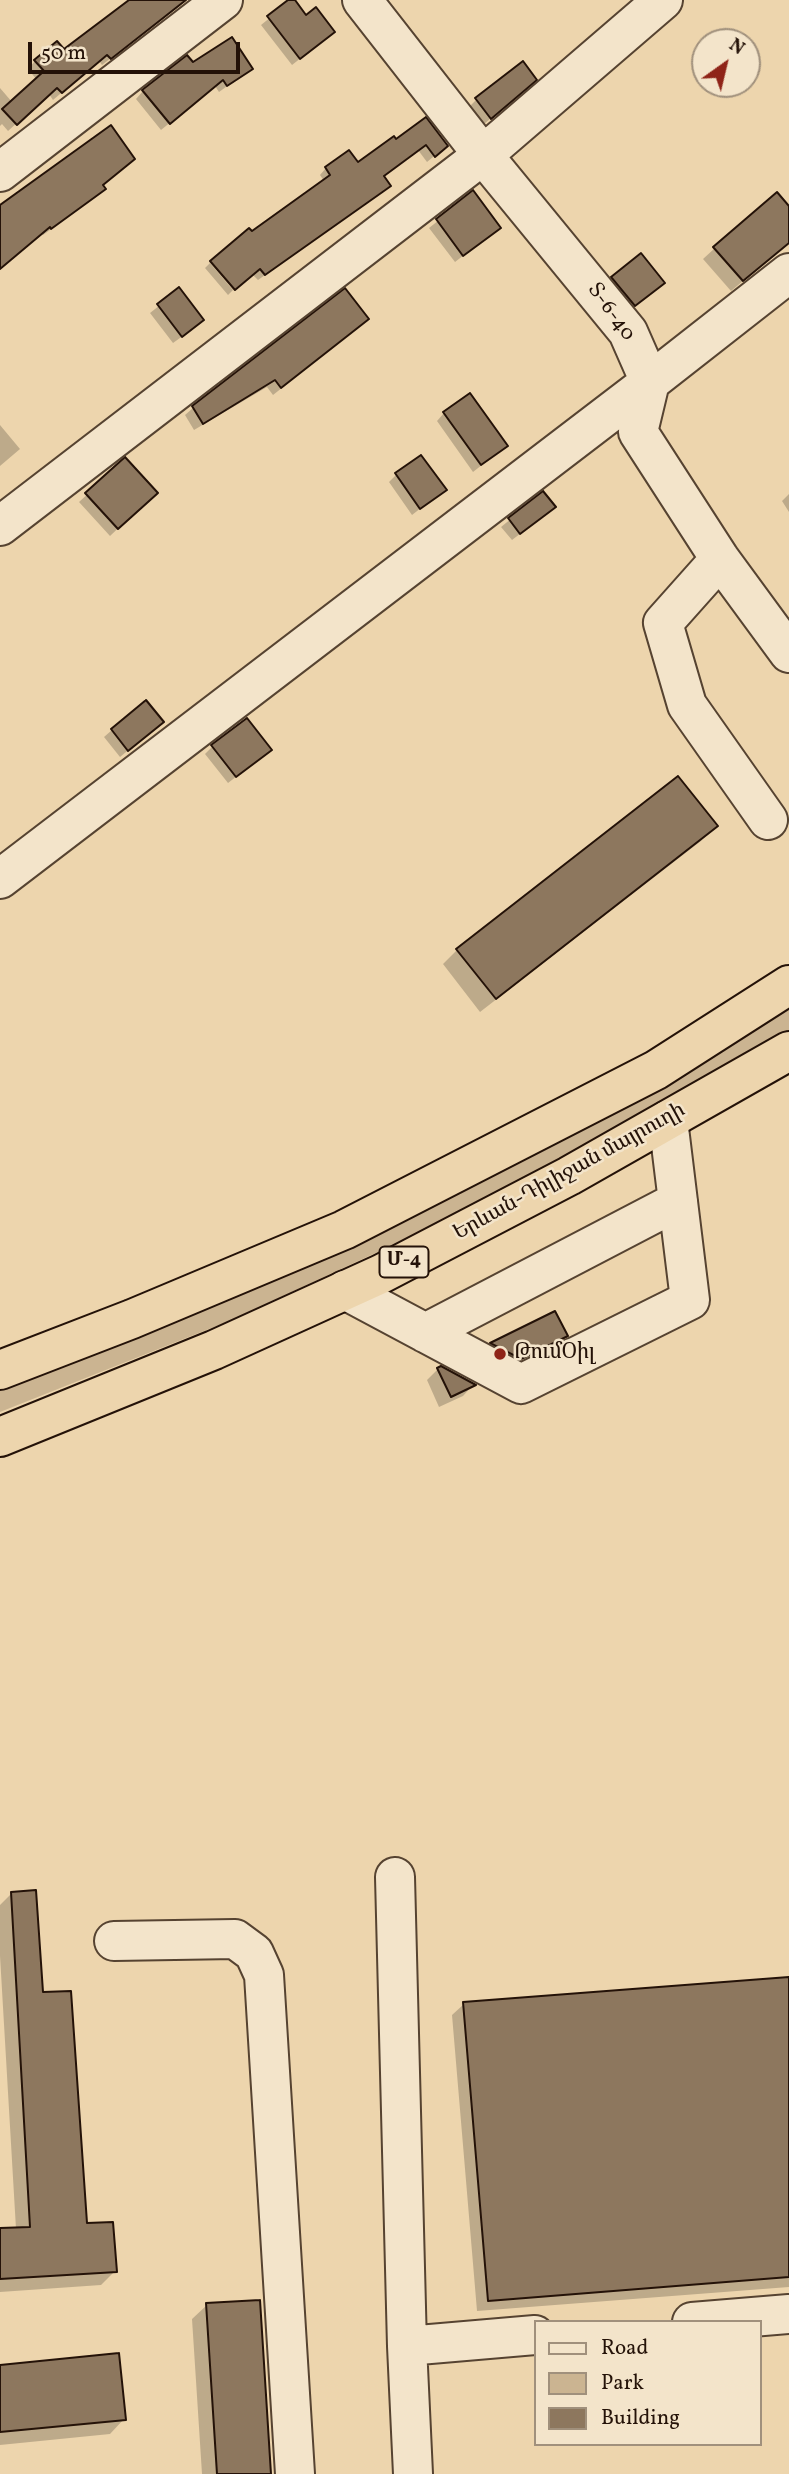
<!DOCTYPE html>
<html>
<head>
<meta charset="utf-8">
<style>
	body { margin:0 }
	#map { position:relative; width:789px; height:2474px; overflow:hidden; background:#edd5ad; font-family:Vollkorn,serif }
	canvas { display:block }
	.legend { position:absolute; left:534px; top:2320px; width:228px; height:126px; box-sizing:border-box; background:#f3e4ca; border:2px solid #a0907c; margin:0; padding:9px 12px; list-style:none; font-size:21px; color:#241208 }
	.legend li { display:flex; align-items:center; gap:14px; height:35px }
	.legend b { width:35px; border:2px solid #a0907c }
	.north { position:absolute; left:691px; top:28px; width:70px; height:70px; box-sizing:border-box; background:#f3e4ca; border:2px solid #a0907c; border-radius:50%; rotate:34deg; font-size:19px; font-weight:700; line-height:28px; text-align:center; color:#241208 }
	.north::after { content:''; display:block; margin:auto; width:24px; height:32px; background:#8f2418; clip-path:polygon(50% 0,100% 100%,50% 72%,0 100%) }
	.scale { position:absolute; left:28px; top:42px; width:212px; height:32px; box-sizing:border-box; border:4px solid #241208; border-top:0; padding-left:9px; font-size:21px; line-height:24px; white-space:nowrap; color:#241208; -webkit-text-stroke:5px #f3e4ca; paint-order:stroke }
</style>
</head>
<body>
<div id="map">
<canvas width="789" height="2474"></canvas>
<ul class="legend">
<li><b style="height:9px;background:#f3e4ca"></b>Road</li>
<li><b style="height:19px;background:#cbb491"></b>Park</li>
<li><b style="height:19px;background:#8d775e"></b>Building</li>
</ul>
<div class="north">N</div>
<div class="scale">50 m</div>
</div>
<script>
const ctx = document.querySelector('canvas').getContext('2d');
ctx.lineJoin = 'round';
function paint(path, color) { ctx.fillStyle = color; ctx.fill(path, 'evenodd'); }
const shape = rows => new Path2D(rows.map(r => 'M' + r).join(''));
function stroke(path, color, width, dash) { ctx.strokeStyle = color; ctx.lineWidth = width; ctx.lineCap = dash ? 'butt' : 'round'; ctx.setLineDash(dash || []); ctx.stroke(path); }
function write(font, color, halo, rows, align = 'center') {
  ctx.font = font + ' Vollkorn,"Noto Serif Armenian",serif'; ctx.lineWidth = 5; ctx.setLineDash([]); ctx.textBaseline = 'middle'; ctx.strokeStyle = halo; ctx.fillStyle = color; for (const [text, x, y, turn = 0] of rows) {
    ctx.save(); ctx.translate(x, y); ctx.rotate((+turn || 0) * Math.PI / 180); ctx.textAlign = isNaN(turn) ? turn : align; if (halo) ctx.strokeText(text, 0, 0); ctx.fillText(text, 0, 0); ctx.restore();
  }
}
paint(shape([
	[789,1009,789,1036,509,1191,229,1321,0,1412,0,1388,531,1154,753,1032]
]), '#cbb491');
paint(shape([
	[132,0,185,0,102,65,99,61,53,100,49,94,8,131,2,124,0,126,0,88,12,102,37,80,28,69,35,61,64,52],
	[292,0,325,39,292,65,261,25],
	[193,65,251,69,219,92,215,86,161,130,136,99,143,91],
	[527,87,483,125,469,107,476,100],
	[425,120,439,152,427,162,418,150,383,177,389,186,383,192,258,280,253,275,251,234,324,181,320,175,326,168,358,164,396,142],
	[101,186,104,189,96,197,43,235,42,233,0,268,0,209],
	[473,193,499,228,455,262,429,228],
	[789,208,789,242,731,291,703,259,715,248],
	[210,263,233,290,228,295,205,268],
	[612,278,655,290,627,312,605,285],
	[179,290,194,328,173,343,150,313],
	[345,291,305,368,297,376,273,395,267,387,194,430,185,415,193,408],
	[444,413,506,446,473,472,437,421],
	[0,425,20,449,0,466],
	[125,460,148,500,110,536,79,502],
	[396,475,444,490,412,515,389,482],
	[543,493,546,514,512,540,501,527],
	[789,494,789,512,782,501],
	[154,729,120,757,104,737,112,730],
	[213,746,262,757,228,783,205,754],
	[715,826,701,841,480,1012,443,964,457,950],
	[555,1314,565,1336,554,1347,509,1370,480,1355,491,1344],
	[438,1369,473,1385,463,1396,439,1407,427,1380],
	[11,1894,42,1994,85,2225,115,2271,101,2285,0,2292,0,2230,16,2229,0,1956,0,1905],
	[789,1978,789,2287,477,2311,452,2015,464,2004],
	[207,2305,269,2474,202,2474,192,2319],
	[0,2367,124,2419,110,2434,0,2445]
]), '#0003');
const building = shape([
	[129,0,186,0,111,59,107,55,62,93,57,88,17,125,2,109,44,71,34,60,57,41,64,49,129,0],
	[288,0,295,0,306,15,316,7,335,32,300,59,267,16,288,0],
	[232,37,253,69,227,86,223,80,170,124,142,90,187,55,193,62,232,37],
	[523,61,537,80,491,119,475,98,523,61],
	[426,117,448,146,435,157,426,145,384,176,391,186,265,275,260,269,235,290,210,261,249,228,252,231,330,175,325,167,349,150,358,162,394,136,396,139,426,117],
	[111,125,135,159,103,185,106,189,51,229,50,227,0,269,0,205,111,125],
	[473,190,501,228,463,256,436,219,473,190],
	[777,192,789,206,789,243,743,281,713,247,777,192],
	[641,253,665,283,635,306,611,277,641,253],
	[179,287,204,320,182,337,157,304,179,287],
	[345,288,369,319,281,388,275,380,203,424,192,406,345,288],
	[470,393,508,446,481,465,443,412,470,393],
	[421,455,447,490,420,509,395,473,421,455],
	[125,457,158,493,118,529,85,493,125,457],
	[543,491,556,507,520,534,508,518,543,491],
	[146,700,164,722,128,751,111,729,146,700],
	[247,718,272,750,236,777,211,745,247,718],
	[678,776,718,826,496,999,456,949,678,776],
	[555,1311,568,1336,521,1359,490,1343,555,1311],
	[441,1366,476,1385,451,1397,437,1368,441,1366],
	[36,1890,43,1992,71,1991,87,2223,113,2222,117,2272,0,2279,0,2228,30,2227,11,1892,36,1890],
	[789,1977,789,2277,488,2301,463,2002,789,1977],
	[260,2300,271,2474,217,2474,206,2303,260,2300],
	[119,2353,126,2420,0,2432,0,2365,119,2353]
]);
paint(building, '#8d775e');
stroke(building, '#241208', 2);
const minor = shape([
	[362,0,483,155,628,332,650,382,638,432,720,559,789,653],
	[0,172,223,0],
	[0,526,483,155,663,0],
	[720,559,663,623,687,705,768,820],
	[0,879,650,382,789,273],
	[345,1290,521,1384,690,1300,668,1120],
	[425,1333,678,1201],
	[395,1877,407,2346,535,2335],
	[114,1941,235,1939,254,1953,264,1975,295,2474],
	[692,2322,789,2314],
	[407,2346,413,2474]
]);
const highway = shape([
	[0,1370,132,1319,344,1230,656,1070,789,985],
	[0,1437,214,1350,381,1274,569,1176,789,1051]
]);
stroke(minor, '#564331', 42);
stroke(highway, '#241208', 42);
stroke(minor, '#f3e4ca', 38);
stroke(highway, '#edd5ad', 38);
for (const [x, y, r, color] of [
	[500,1354,7,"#8f2418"]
]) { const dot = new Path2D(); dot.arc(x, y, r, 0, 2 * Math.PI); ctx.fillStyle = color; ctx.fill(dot); stroke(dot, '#f3e4ca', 2.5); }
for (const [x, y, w] of [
	[404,1262,49]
]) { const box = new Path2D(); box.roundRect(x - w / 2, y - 15.5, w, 31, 5); ctx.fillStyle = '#f3e4ca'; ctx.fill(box); stroke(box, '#241208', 2); }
write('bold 19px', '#241208', null, [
	["Մ-4",404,1262]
]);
write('21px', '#241208', '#f3e4ca', [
	["Տ-6-40",610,313,54],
	["Երևան-Դիլիջան մայրուղի",570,1173,-29]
]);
write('21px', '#241208', '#f3e4ca', [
	["ԹումՕիլ",514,1354]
], 'left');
</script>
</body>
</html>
